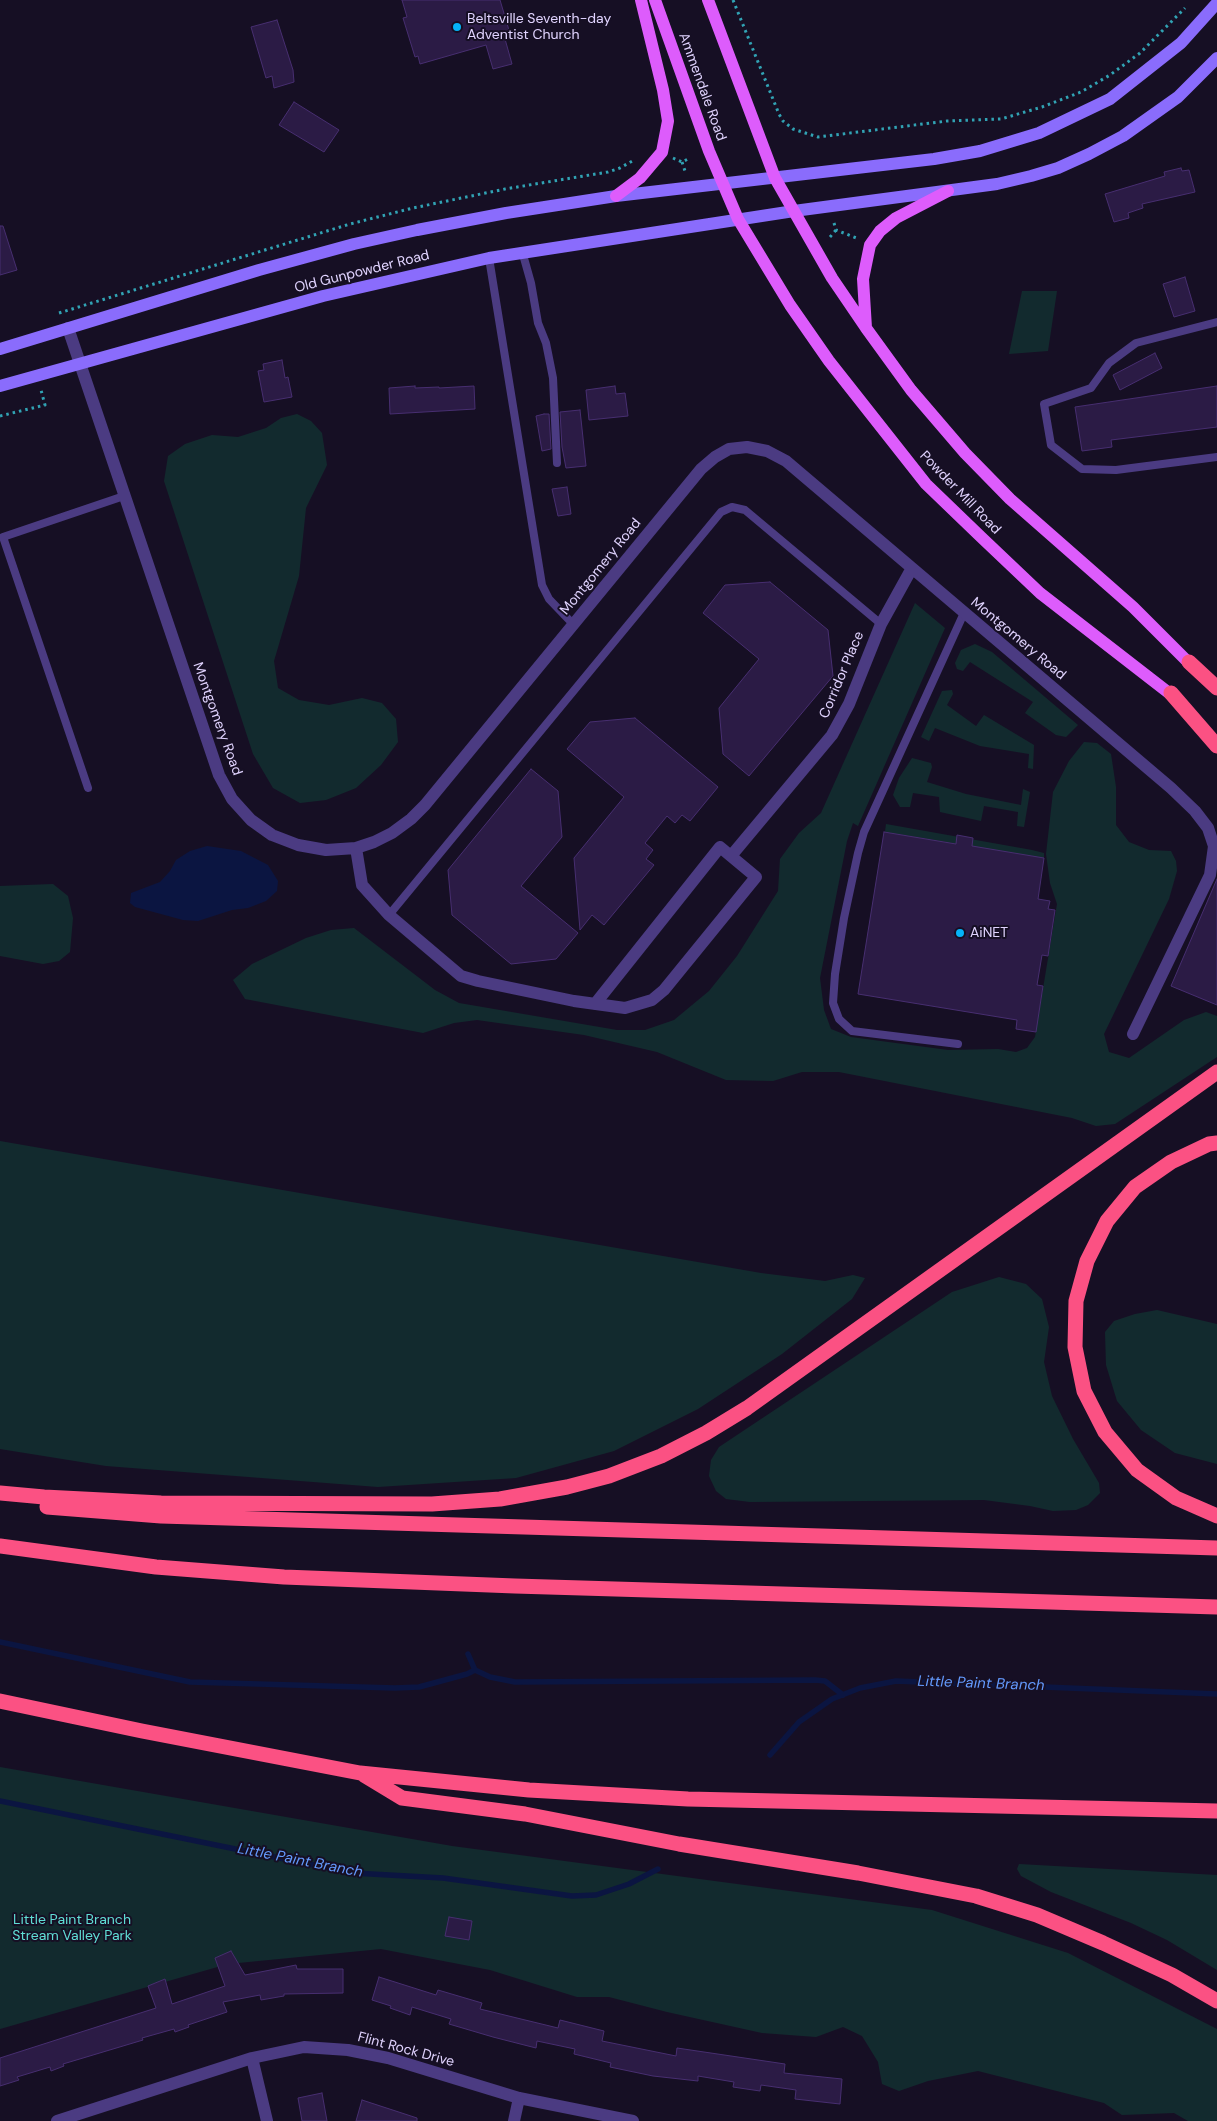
<!DOCTYPE html>
<html>
<head>
<meta charset="utf-8">
<style>
	body { margin:0 }
	canvas { display:block; background:#160f24 }
</style>
</head>
<body>
<canvas width="1217" height="2121"></canvas>
<script>
const ctx = document.querySelector('canvas').getContext('2d');
ctx.lineJoin = 'round';
function paint(path, color) { ctx.fillStyle = color; ctx.fill(path, 'evenodd'); }
const shape = rows => new Path2D(rows.map(r => 'M' + r).join(''));
function stroke(path, color, width, dash) { ctx.strokeStyle = color; ctx.lineWidth = width; ctx.lineCap = dash ? 'butt' : 'round'; ctx.setLineDash(dash || []); ctx.stroke(path); }
function write(font, color, halo, rows, align = 'center') {
  ctx.font = font + ' "DM Sans",sans-serif'; ctx.lineWidth = 4; ctx.setLineDash([]); ctx.textBaseline = 'middle'; ctx.strokeStyle = halo; ctx.fillStyle = color; for (const [text, x, y, turn = 0] of rows) {
    ctx.save(); ctx.translate(x, y); ctx.rotate((+turn || 0) * Math.PI / 180); ctx.textAlign = isNaN(turn) ? turn : align; if (halo) ctx.strokeText(text, 0, 0); ctx.fillText(text, 0, 0); ctx.restore();
  }
}
paint(shape([
	[1022,291,1057,291,1048,351,1009,354],
	[297,414,311,421,322,433,327,465,306,508,299,576,274,661,278,688,299,700,329,705,362,698,382,703,396,719,398,742,381,765,356,788,326,800,300,803,273,788,253,754,164,481,168,456,185,444,212,435,238,437,266,428,281,418],
	[915,603,945,628,858,826,853,823,847,841,820,978,824,1010,831,1029,851,1037,948,1050,998,1049,1016,1052,1027,1048,1035,1037,1057,904,1050,883,1046,854,1053,792,1069,761,1084,742,1097,743,1111,754,1116,787,1116,825,1129,842,1149,850,1171,851,1176,861,1177,871,1169,899,1104,1034,1109,1052,1129,1058,1184,1020,1206,1012,1217,1016,1217,1057,1115,1124,1096,1126,1072,1118,839,1072,802,1072,773,1081,726,1080,657,1052,584,1035,477,1020,454,1023,423,1033,245,999,233,980,252,964,306,938,331,930,354,928,435,990,459,1003,617,1030,645,1030,674,1020,709,991,737,956,778,891,780,859,799,833,821,813],
	[975,644,992,652,1078,725,1066,737,1056,735,1025,713,1033,702,970,662,963,671,957,669,955,663,961,650],
	[952,690,953,694,947,705,976,726,984,715,1034,745,1033,769,1028,768,1029,754,980,746,935,728,929,741,921,737,942,691],
	[912,758,931,763,932,767,927,782,966,794,1021,805,1023,789,1030,792,1024,827,1017,826,1018,812,984,806,981,821,940,812,939,797,913,793,910,807,900,807,893,795,899,778],
	[886,824,1032,850,1044,853,1044,858,885,832],
	[53,884,68,896,73,918,70,952,59,961,43,964,0,956,0,886],
	[0,1141,761,1273,825,1281,853,1275,865,1278,852,1299,782,1354,698,1409,614,1451,516,1478,378,1487,106,1466,0,1449],
	[999,1277,1026,1284,1042,1299,1049,1327,1044,1362,1052,1396,1073,1439,1099,1483,1100,1493,1088,1505,1076,1510,1053,1511,1030,1506,984,1500,750,1502,726,1499,716,1491,709,1476,711,1460,719,1447,952,1292],
	[1157,1310,1217,1324,1217,1464,1175,1453,1141,1430,1117,1401,1106,1365,1105,1332,1114,1321,1135,1314],
	[0,1767,452,1846,932,1910,1068,1953,1217,2029,1217,2121,1188,2121,1174,2113,1122,2115,1104,2103,978,2071,928,2081,899,2091,882,2084,878,2062,862,2036,843,2027,816,2037,762,2033,667,2012,609,1997,577,1997,490,1970,381,1949,228,1964,0,2029],
	[1019,1864,1217,1875,1217,1970,1167,1940,1131,1923,1051,1892,1021,1876,1017,1869]
]), '#122a2e');
paint(shape([
	[207,846,241,851,268,865,278,881,277,891,266,901,248,908,232,910,198,921,183,920,135,907,130,903,131,893,160,882,170,871,176,860,190,851]
]), '#0b1541');
stroke(shape([
	[0,1642,190,1682,395,1688,419,1687,467,1674,475,1670],
	[468,1654,475,1670,490,1677,515,1682,815,1680,825,1681,843,1695],
	[770,1755,799,1722,832,1699,860,1688,896,1681,1217,1694],
	[0,1801,353,1873,443,1878,572,1896,596,1895,629,1884,658,1869]
]), '#0b1541', 5.5);
const building = shape([
	[402,0,500,0,511,37,505,39,512,64,493,69,486,45,420,64,418,56,415,57,403,18,407,17,402,0],
	[277,20,293,70,294,82,274,88,272,76,266,78,251,27,277,20],
	[294,102,339,130,324,152,279,125,294,102],
	[1181,168,1182,171,1189,170,1195,192,1142,204,1143,208,1128,213,1129,218,1114,222,1105,194,1165,176,1164,172,1181,168],
	[0,226,3,226,17,270,0,275,0,226],
	[1185,277,1195,311,1174,317,1163,284,1185,277],
	[1155,353,1162,368,1120,390,1113,375,1155,353],
	[282,360,285,378,288,377,292,397,264,402,258,371,264,370,263,364,282,360],
	[415,386,415,388,439,387,439,388,474,386,475,409,390,414,389,388,415,386],
	[615,386,616,394,625,393,628,416,589,420,586,390,615,386],
	[1217,386,1217,427,1111,440,1112,447,1082,451,1075,407,1217,386],
	[580,410,586,466,566,468,562,447,560,412,580,410],
	[544,414,549,414,551,449,542,451,536,416,544,414],
	[567,487,571,514,558,516,552,489,567,487],
	[770,582,828,630,833,676,749,776,723,754,719,708,759,659,703,613,725,585,770,582],
	[635,718,718,787,690,821,682,815,675,823,667,816,645,843,653,850,646,859,654,865,604,925,592,915,580,930,574,858,624,797,567,749,590,722,635,718],
	[531,769,558,791,562,837,521,886,578,933,556,959,511,964,452,915,448,870,531,769],
	[884,832,956,844,957,835,973,838,972,846,1044,858,1038,899,1050,901,1048,909,1055,910,1048,956,1042,955,1037,985,1043,986,1036,1032,1016,1029,1017,1020,858,994,884,832],
	[1217,879,1217,1005,1171,986,1217,879],
	[449,1917,472,1921,469,1940,445,1936,449,1917],
	[231,1951,245,1975,296,1965,297,1969,343,1969,343,1993,284,1994,284,1996,261,2000,260,1995,223,2002,227,2012,188,2025,189,2027,175,2032,174,2029,142,2038,143,2040,63,2064,64,2066,51,2071,50,2067,17,2077,19,2080,0,2086,0,2058,156,2008,148,1986,165,1979,172,2004,225,1986,215,1958,231,1951],
	[379,1977,436,1995,438,1990,482,2003,480,2009,558,2028,560,2020,604,2031,602,2041,676,2056,677,2048,785,2064,784,2073,842,2079,840,2104,795,2099,796,2090,761,2085,760,2091,733,2087,734,2082,698,2076,698,2081,653,2076,610,2067,611,2063,574,2054,575,2049,537,2041,536,2048,493,2037,449,2024,451,2019,412,2007,410,2015,390,2008,391,2006,372,2000,379,1977],
	[322,2093,327,2121,302,2121,298,2098,322,2093],
	[362,2100,417,2118,417,2121,356,2121,362,2100]
]);
paint(building, '#2b1b45');
stroke(building, '#472e70', 1);
stroke(shape([
	[733,0,779,114,783,121,793,129,818,137,947,121,1001,119,1042,107,1081,92,1110,75,1140,53,1185,8],
	[673,158,682,162,688,159],
	[682,162,686,174],
	[834,223,836,230,859,239],
	[830,237,836,230],
	[59,313,350,224,413,208,505,189,608,172,620,168,634,160],
	[0,416,45,405,41,390]
]), '#31a3b4', 3, [2.5, 4]);
stroke(shape([
	[522,251,531,283,538,323,546,343,553,378,557,463],
	[489,258,542,585,549,599,573,624],
	[1217,322,1136,343,1109,363,1091,388,1044,404,1051,445,1082,469,1116,470,1217,457],
	[88,788,3,537,124,496],
	[389,915,721,512,732,507,745,510,881,624],
	[958,1044,852,1031,839,1019,833,1003,835,974,844,918,858,853,864,832,964,613]
]), '#4b3b82', 8);
stroke(shape([
	[68,328,219,775,232,799,251,820,272,835,298,845,326,850,356,848,374,842,392,833,411,819,425,805,701,469,715,457,729,449,747,447,767,451,786,461,1171,788,1195,811,1208,828,1214,846,1210,875,1133,1034],
	[356,848,362,885,389,915,461,976,478,981,574,1001,625,1008,652,1000,664,990,756,877,720,847,595,1004],
	[731,856,832,735,849,704,881,624,912,568],
	[252,2058,267,2121],
	[57,2121,252,2058,304,2047,348,2050,388,2058,519,2098,633,2121],
	[514,2121,519,2098]
]), '#4b3b82', 12);
stroke(shape([
	[0,349,259,270,354,244,417,230,506,213,616,196,934,159,980,151,1039,133,1110,99,1181,43,1217,3],
	[0,386,323,296,489,258,794,211,997,184,1031,176,1058,168,1089,154,1123,136,1178,97,1217,58]
]), '#8a6cfc', 12);
stroke(shape([
	[655,0,709,151,738,219,790,305,829,361,926,484,981,537,1040,593,1178,700],
	[708,0,775,178,832,278,866,328,911,390,965,453,1010,499,1133,607,1194,668],
	[616,196,640,178,662,152,668,121,663,90,641,0],
	[866,328,863,279,870,245,880,231,896,218,948,191]
]), '#dd5cfc', 12);
stroke(shape([
	[1189,662,1217,688],
	[1171,693,1217,746],
	[1217,1143,1209,1144,1171,1162,1135,1187,1107,1221,1087,1261,1076,1301,1075,1347,1084,1391,1105,1432,1137,1470,1176,1498,1217,1516],
	[0,1493,44,1497,161,1503,432,1504,500,1499,567,1487,609,1476,661,1456,706,1433,747,1408,1217,1072],
	[47,1507,161,1516,1217,1548],
	[0,1546,156,1567,284,1577,515,1586,1217,1607],
	[0,1701,142,1731,360,1773,529,1790,688,1799,1217,1811],
	[364,1775,402,1798,525,1814,679,1844,858,1873,976,1896,1037,1915,1103,1943,1172,1975,1217,2001]
]), '#fb5183', 15);
for (const [x, y, r, color] of [
	[457,27,5,"#05b3f8"],
	[960,933,5,"#05b3f8"]
]) { const dot = new Path2D(); dot.arc(x, y, r, 0, 2 * Math.PI); ctx.fillStyle = color; ctx.fill(dot); stroke(dot, '#160f24', 2); }
write('14px', '#e0d3fe', '#160f24', [
	["Beltsville Seventh-day",467,19],
	["Adventist Church",467,35],
	["AiNET",970,933]
], 'left');
write('14px', '#e0d3fe', '#160f24', [
	["Ammendale Road",702,87,70],
	["Old Gunpowder Road",362,272,-14],
	["Powder Mill Road",960,493,46],
	["Montgomery Road",601,567,-51],
	["Montgomery Road",1018,639,40],
	["Corridor Place",842,675,-67],
	["Montgomery Road",217,719,70],
	["Flint Rock Drive",406,2050,15]
]);
write('14px', '#60ddd5', '#160f24', [
	["Little Paint Branch",72,1920],
	["Stream Valley Park",72,1936]
]);
write('italic 15px', '#6399fc', '#160f24', [
	["Little Paint Branch",981,1684,2],
	["Little Paint Branch",300,1861,11]
]);
</script>
</body>
</html>
